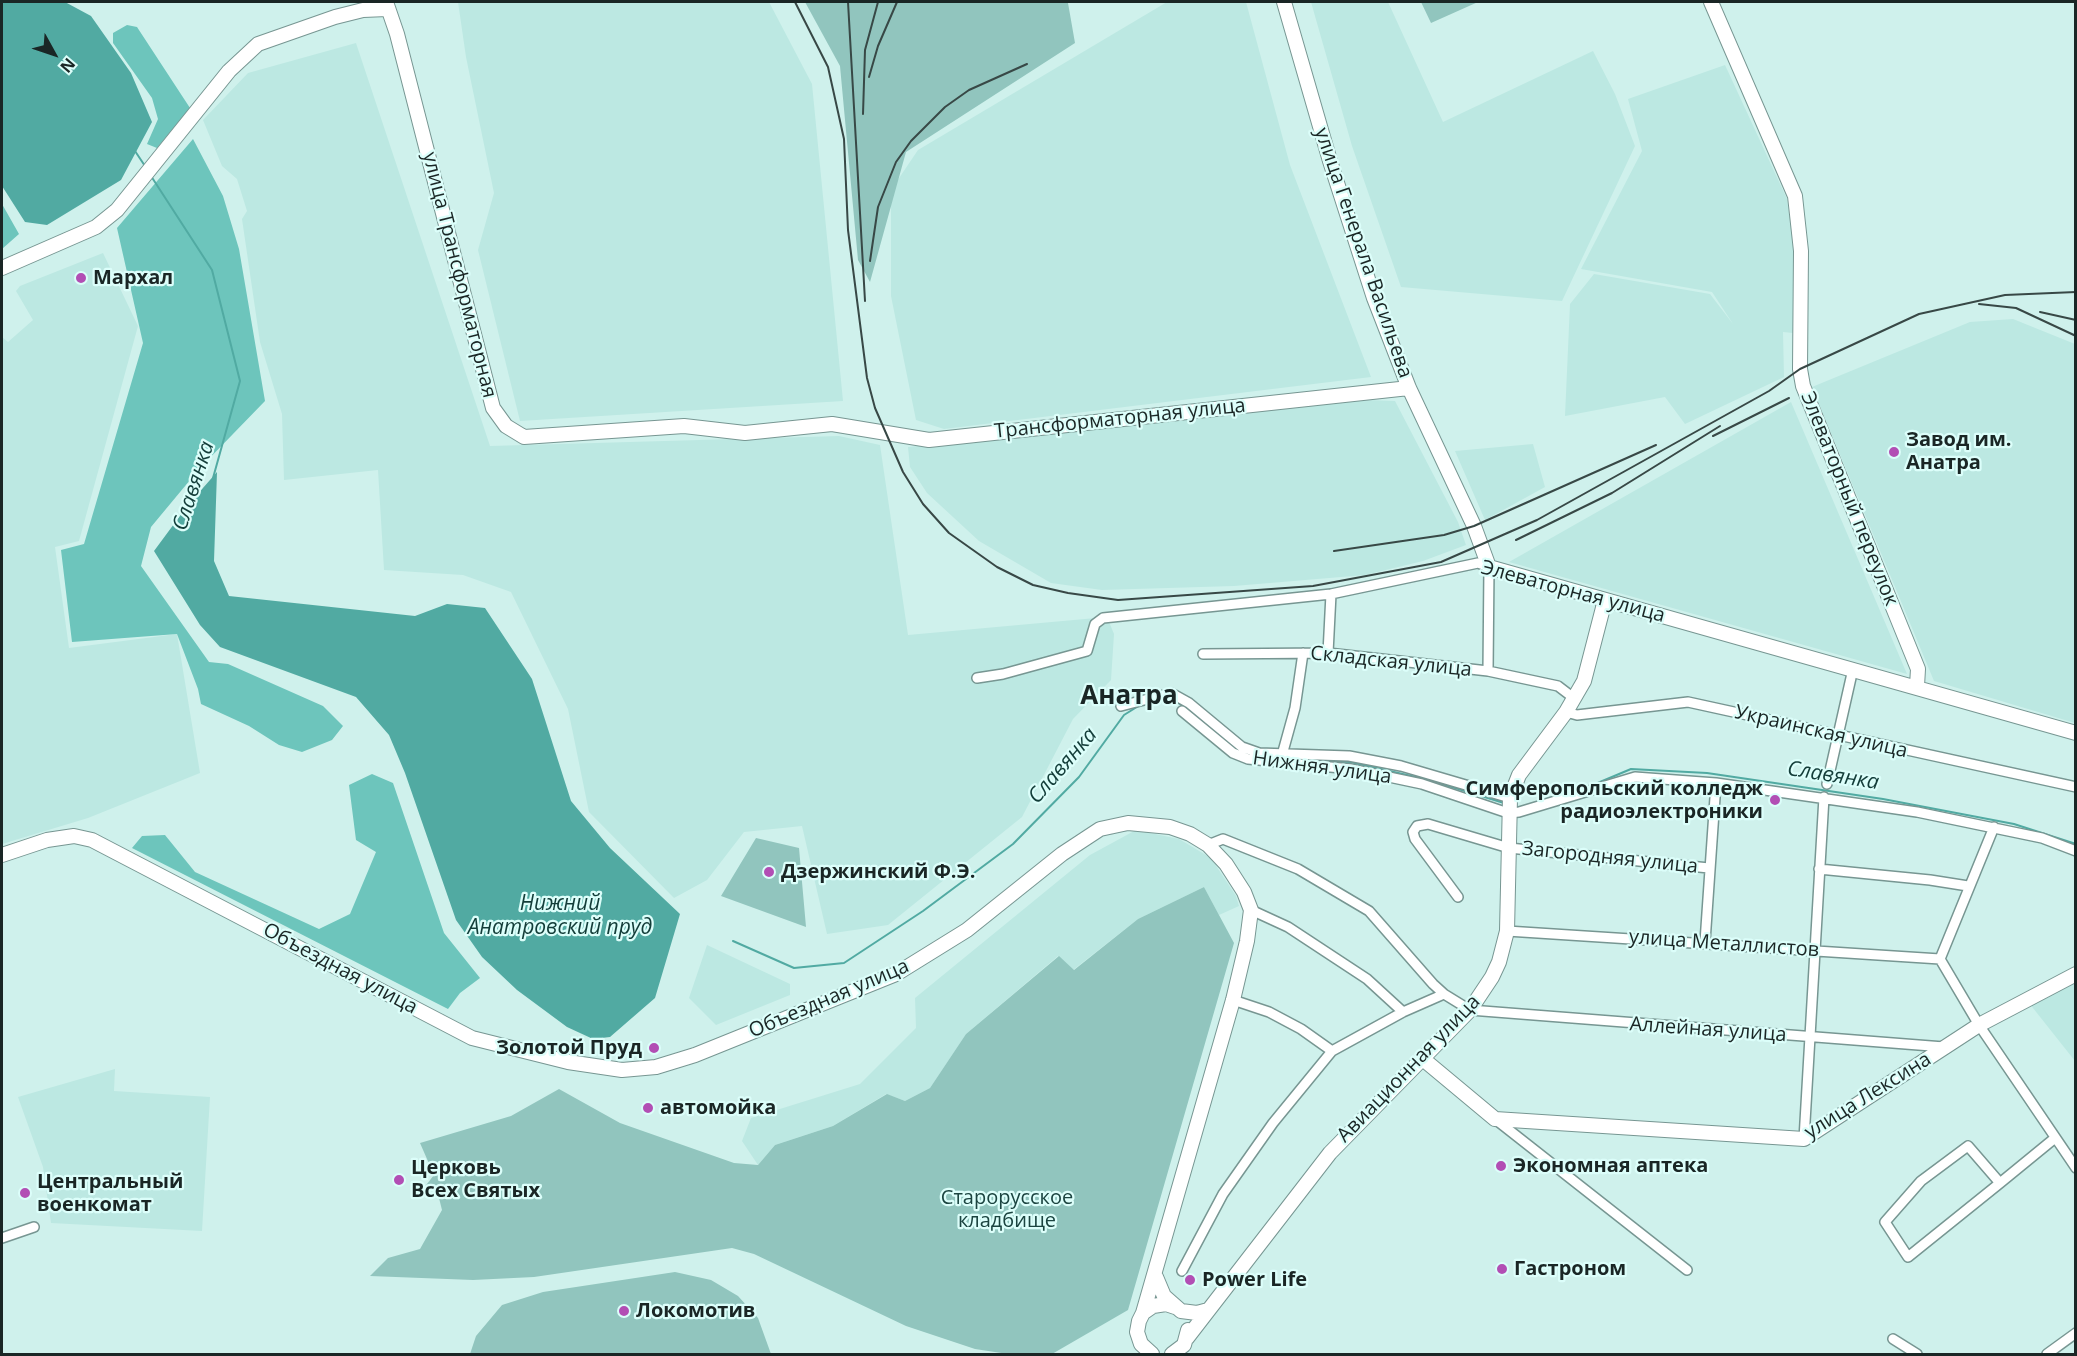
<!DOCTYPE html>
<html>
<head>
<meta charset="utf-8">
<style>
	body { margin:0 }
	#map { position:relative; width:2077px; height:1356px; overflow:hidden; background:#cff1ec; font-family:"Open Sans",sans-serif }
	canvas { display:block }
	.frame { position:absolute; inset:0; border:3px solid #1a2625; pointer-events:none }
	.north { position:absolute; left:24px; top:24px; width:60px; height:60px; -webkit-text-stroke:4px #dcfefa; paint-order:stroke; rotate:130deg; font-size:16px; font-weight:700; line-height:24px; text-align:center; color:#1a2625 }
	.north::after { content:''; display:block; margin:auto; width:21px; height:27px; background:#1a2625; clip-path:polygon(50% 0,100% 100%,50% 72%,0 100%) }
</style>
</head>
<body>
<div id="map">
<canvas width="2077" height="1356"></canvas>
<div class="frame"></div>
<div class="north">N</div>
</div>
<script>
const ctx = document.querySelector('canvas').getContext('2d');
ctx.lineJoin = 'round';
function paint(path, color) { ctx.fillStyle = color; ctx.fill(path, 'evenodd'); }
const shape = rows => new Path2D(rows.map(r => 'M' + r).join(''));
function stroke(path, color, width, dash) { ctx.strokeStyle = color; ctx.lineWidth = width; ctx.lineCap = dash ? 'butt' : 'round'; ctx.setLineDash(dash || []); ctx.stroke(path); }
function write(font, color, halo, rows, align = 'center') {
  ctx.font = font + ' "Open Sans",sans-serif'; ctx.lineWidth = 4.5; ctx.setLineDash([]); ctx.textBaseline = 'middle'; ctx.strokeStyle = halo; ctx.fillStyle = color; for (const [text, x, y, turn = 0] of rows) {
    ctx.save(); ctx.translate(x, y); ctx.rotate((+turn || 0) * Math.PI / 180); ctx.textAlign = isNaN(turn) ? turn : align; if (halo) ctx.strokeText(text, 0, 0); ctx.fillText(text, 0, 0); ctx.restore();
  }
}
paint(shape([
	[458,2,769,2,812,84,843,401,520,421,478,250,494,193,466,57],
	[1167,2,1246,2,1290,165,1371,377,944,429,916,420,891,296,891,190,918,150],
	[1311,2,1388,2,1443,122,1593,51,1615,94,1635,146,1562,301,1401,287,1352,146],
	[356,43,490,446,839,436,880,445,908,635,1107,617,1114,634,1111,680,1073,719,1022,817,888,925,827,934,802,826,744,832,707,880,674,898,589,812,568,709,511,592,463,575,384,570,378,470,284,480,282,414,260,342,242,219,247,211,237,179,222,166,203,120,248,73],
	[1725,65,1787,199,1795,249,1793,333,1783,332,1784,377,1685,424,1665,397,1565,416,1570,304,1594,274,1710,294,1733,324,1712,292,1581,269,1642,151,1628,99],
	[103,253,138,326,79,541,55,547,69,648,177,634,200,773,88,818,2,844,2,337,8,342,33,320,16,291,20,286],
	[2013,319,2075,344,2075,723,1934,681,1812,387,1970,322],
	[1367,400,1395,401,1458,522,1466,545,1423,561,1365,575,1234,586,1102,590,1051,583,979,541,927,493,910,467,908,447],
	[1791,402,1907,674,1509,562],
	[1533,444,1545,487,1485,520,1455,451],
	[1136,830,1179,839,1211,858,1236,896,1239,906,1219,915,1204,887,1138,919,1073,970,1058,956,966,1034,930,1088,905,1101,886,1094,833,1126,775,1145,758,1165,742,1141,751,1118,860,1084,916,1028,915,998,1090,855],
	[707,945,790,984,790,995,716,1025,689,998],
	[2075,981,2075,1061,2029,1003],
	[115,1069,114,1091,210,1097,202,1231,51,1223,43,1167,18,1097]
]), '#bce8e2');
paint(shape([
	[805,2,1068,3,1075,43,906,152,870,282,858,260,840,66],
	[1421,2,1478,2,1431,23],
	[756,838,799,848,806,927,721,896],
	[1204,887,1234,943,1128,1310,1052,1354,1008,1354,975,1349,906,1326,754,1254,732,1248,534,1277,473,1280,370,1276,388,1258,420,1249,442,1210,437,1190,423,1189,434,1175,420,1143,511,1116,559,1089,620,1123,734,1163,758,1165,775,1145,833,1126,887,1094,905,1101,930,1088,966,1034,1059,956,1074,970,1138,919],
	[675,1272,711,1280,738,1296,758,1318,771,1354,470,1354,476,1336,502,1305,543,1292]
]), '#91c5be');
paint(shape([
	[127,25,137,27,190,108,157,148,147,144,158,119,152,98,113,43,113,33],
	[193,139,223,196,239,249,265,401,200,468,151,527,141,566,209,662,228,664,323,706,343,726,332,740,302,752,279,745,249,726,201,704,198,689,177,634,72,642,61,550,84,544,143,343,117,228],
	[2,204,19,234,2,249],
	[372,774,393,783,444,933,480,978,460,993,448,1009,132,848,142,836,165,835,195,872,319,929,350,914,376,852,356,840,349,785]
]), '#6dc5bc');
paint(shape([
	[2,2,65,2,91,16,131,73,152,122,121,180,47,225,25,222,2,186],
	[217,472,214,561,229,596,415,616,447,604,485,608,532,679,571,801,610,848,680,914,655,998,610,1037,593,1039,567,1027,517,990,482,957,456,920,405,773,389,735,356,697,220,647,200,625,154,551,188,505]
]), '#51aaa2');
stroke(shape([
	[135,151,145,166],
	[151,176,212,270,240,381,213,478],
	[1165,699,1170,698,1190,710,1238,749],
	[1317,761,1350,762,1429,780,1504,803],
	[1588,787,1631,769,1707,773,1883,799,2014,824,2076,844],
	[733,941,794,968,844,963,923,911,1013,844,1079,777,1124,715,1140,705]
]), '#51aaa2', 2);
const street = shape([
	[1328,653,1331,594],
	[1203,654,1328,653,1488,671,1558,686,1575,699],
	[977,678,1003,674,1087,651,1095,624,1103,618,1331,594,1478,563,1489,567,1488,671],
	[1121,706,1171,693,1189,703,1242,747,1259,753,1349,756,1401,766,1510,798],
	[1182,711,1233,753,1248,759,1351,769,1422,784,1508,813,1519,812,1635,777,1716,783,1917,812,2042,838,2076,851],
	[1566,712,1577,715,1688,702,2076,787],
	[1282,755,1295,708,1303,653],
	[1827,784,1853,669],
	[1994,827,1940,959,1979,1025,2076,1168],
	[1208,845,1223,839,1298,869,1369,911,1433,984,1444,994,1470,1010,1944,1047],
	[1819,869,1930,880,1968,886],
	[1458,897,1415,839,1413,832,1417,826,1428,824,1509,848,1709,868],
	[1251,910,1288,927,1367,979,1403,1012],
	[1507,931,1940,959],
	[1705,942,1716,783],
	[1233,1000,1269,1012,1301,1029,1332,1051],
	[1495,1119,1687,1270],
	[1804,1139,1824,797],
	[2000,1183,1968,1146,1921,1181,1885,1222,1908,1257,2000,1183,2055,1138],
	[2,1238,34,1227],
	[1182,1271,1223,1194,1273,1123,1332,1051,1403,1012,1444,994],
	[1893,1339,1917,1354],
	[2047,1354,2076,1333]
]);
const secondary = shape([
	[386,2,397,34,493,408,506,426,524,437,684,426,745,433,832,424,929,440,1409,388],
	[1284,2,1330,161,1374,298,1409,388,1474,526,1489,567,2076,733],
	[1711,2,1795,196,1801,251,1800,369,1803,386,1918,669,1917,686],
	[2,268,96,227,117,210,229,71,258,44,335,17,363,10,387,9],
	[2,855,47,840,74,836,92,840,472,1038,568,1062,622,1070,656,1067,695,1055,896,974,967,930,1062,854,1100,829,1128,823,1170,827,1190,834,1208,845,1226,864,1244,892,1251,910,1247,941,1233,1000,1143,1313],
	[1423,1059,1495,1119,1804,1139,1979,1025,2076,974],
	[1156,1277,1164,1296,1181,1311,1197,1313,1208,1310],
	[1187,1338,1330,1153,1470,1010,1492,977,1499,962,1507,931,1510,798,1519,775,1566,712,1584,681,1605,600],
	[1152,1354,1141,1344,1137,1332,1139,1321,1143,1313,1153,1306,1166,1304,1175,1307],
	[1172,1354,1184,1345,1188,1330]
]);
stroke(street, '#779692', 12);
stroke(secondary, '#779692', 16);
stroke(street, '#fff', 9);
stroke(secondary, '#fff', 14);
stroke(shape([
	[795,2,828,67,844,139,848,230,867,378,875,408,903,472,923,504,949,533,997,567,1033,585,1068,593,1118,600,1313,586,1441,562,1537,520,1769,391,1800,369,1919,314,2005,295,2076,292],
	[848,2,865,301],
	[869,77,878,46,897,2],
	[863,114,865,50,878,2],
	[870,261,878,207,896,162,911,141,945,107,969,90,1027,64],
	[1979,304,2016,308,2076,336],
	[2040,312,2076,320],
	[1713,436,1789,398],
	[1516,540,1612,493,1720,426],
	[1334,551,1444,535,1474,526,1656,445]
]), '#384846', 2);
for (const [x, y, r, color] of [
	[81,278,6,"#b24eb4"],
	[1894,452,6,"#b24eb4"],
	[1775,800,6,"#b24eb4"],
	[769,872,6,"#b24eb4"],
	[654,1048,6,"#b24eb4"],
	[648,1108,6,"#b24eb4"],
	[1501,1166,6,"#b24eb4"],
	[399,1180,6,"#b24eb4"],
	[25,1193,6,"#b24eb4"],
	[1502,1269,6,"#b24eb4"],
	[1190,1280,6,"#b24eb4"],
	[624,1311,6,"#b24eb4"]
]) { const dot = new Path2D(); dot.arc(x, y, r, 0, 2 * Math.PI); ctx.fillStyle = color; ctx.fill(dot); stroke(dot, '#dcfefa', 2); }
write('20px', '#1a2625', '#dcfefa', [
	["улица Генерала Васильева",1363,253,71],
	["улица Трансформаторная",459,275,76],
	["Трансформаторная улица",1120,419,-6],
	["Элеваторный переулок",1849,499,68],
	["Элеваторная улица",1573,592,15],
	["Складская улица",1391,662,6],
	["Украинская улица",1821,732,13],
	["Нижняя улица",1322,768,8],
	["Загородняя улица",1610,858,6],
	["улица Металлистов",1724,944,4],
	["Объездная улица",340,969,28],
	["Объездная улица",829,999,-23],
	["Аллейная улица",1708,1030,4],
	["Авиационная улица",1409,1069,-46],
	["улица Лексина",1868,1096,-32]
]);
write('bold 20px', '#1a2625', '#dcfefa', [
	["Мархал",93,278],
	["Завод им.",1906,440],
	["Анатра",1906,463],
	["Симферопольский колледж",1763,789,"right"],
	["радиоэлектроники",1763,812,"right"],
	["Дзержинский Ф.Э.",781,872],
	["Золотой Пруд",642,1048,"right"],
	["автомойка",660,1108],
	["Экономная аптека",1513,1166],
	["Церковь",411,1168],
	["Всех Святых",411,1191],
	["Центральный",37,1182],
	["военкомат",37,1205],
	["Гастроном",1514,1269],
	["Power Life",1202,1280],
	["Локомотив",636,1311]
], 'left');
write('20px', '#1b4440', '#dcfefa', [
	["Старорусское",1007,1198],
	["кладбище",1007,1221]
]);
write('italic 21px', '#133d39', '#dcfefa', [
	["Славянка",194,486,-72],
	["Славянка",1063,766,-49],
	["Славянка",1833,776,9],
	["Нижний",560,904],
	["Анатровский пруд",560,928]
]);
write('bold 26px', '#1a2625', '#dcfefa', [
	["Анатра",1129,697]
]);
</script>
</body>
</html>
